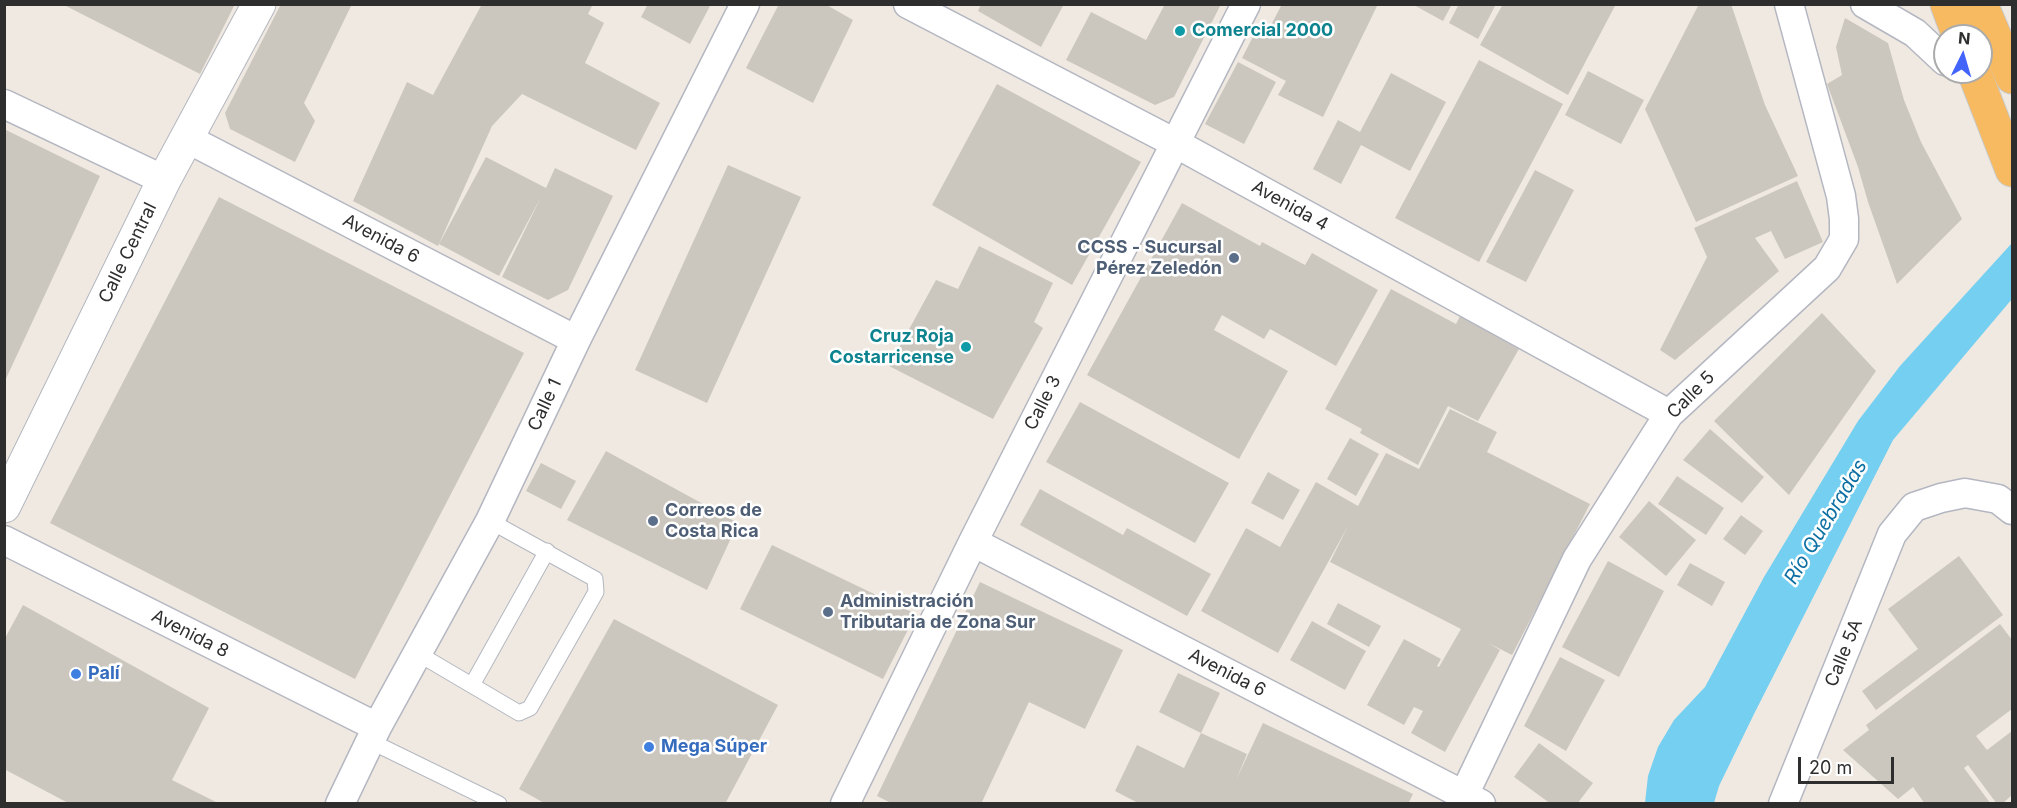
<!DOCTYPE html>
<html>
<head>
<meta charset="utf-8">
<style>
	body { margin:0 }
	#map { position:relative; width:2017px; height:808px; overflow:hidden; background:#efe9e1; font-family:Inter,sans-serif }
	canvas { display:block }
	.frame { position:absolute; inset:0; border:6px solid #2e2e2e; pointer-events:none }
	.north { position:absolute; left:1933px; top:24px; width:60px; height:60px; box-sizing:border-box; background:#fff; border:2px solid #ababab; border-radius:50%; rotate:5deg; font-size:16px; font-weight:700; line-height:24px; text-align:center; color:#2e2e2e }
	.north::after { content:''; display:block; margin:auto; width:21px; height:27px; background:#4264fb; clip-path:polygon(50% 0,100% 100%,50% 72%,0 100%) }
	.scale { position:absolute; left:1798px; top:757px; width:96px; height:27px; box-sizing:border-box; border:3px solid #2e2e2e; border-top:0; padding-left:8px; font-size:18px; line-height:21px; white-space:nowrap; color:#2e2e2e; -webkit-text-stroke:4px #fff; paint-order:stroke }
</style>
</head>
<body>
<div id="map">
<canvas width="2017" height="808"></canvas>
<div class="frame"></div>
<div class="north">N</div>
<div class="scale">20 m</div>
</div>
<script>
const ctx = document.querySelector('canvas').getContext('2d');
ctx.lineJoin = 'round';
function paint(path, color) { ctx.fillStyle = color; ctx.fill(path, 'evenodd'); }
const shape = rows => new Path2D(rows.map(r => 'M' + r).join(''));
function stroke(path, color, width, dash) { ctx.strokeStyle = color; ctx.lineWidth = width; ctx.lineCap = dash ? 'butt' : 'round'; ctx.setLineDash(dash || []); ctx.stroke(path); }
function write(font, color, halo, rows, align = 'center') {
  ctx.font = font + ' Inter,sans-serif'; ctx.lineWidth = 5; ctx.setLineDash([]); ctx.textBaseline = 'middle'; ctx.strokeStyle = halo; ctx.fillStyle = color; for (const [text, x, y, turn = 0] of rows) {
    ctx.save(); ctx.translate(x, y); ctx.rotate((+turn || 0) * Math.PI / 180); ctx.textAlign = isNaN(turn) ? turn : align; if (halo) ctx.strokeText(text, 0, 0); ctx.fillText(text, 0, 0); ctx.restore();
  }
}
paint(shape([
	[2012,243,2012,299,1893,440,1754,714,1719,786,1714,803,1645,803,1648,776,1658,747,1674,720,1705,687,1764,577,1858,421,1900,366]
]), '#75cff0');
paint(shape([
	[62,4,235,4,200,74],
	[281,4,352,4,304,103,315,121,295,162,230,129,225,113],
	[482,4,593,4,588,14,604,23,585,63,660,103,636,150,522,94,492,126,438,246,353,201,407,82,433,95],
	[648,4,711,4,690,44,641,17],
	[779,4,825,4,853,20,813,103,746,68],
	[981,4,1064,4,1041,47,978,11],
	[1165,4,1221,4,1174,97,1155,105,1066,60,1091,12,1146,40],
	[1282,4,1378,4,1323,117,1278,95,1286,81,1242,58,1259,25,1269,29],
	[1412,4,1452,4,1443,21],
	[1459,4,1496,4,1478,39,1449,23],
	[1503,4,1616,4,1568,95,1480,45],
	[1699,4,1731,4,1765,105,1798,176,1696,222,1645,109],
	[1845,18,1888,43,1904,100,1921,142,1962,219,1897,284,1868,202,1858,167,1827,84,1842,75,1836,47],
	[1479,60,1563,104,1479,262,1395,218],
	[1238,62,1276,82,1244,144,1205,124],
	[1588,71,1644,100,1621,144,1565,115],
	[1391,73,1446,102,1410,171,1361,145,1341,184,1313,169,1338,120,1360,132],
	[997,84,1141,162,1072,285,932,205],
	[4,129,100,176,4,383],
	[486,157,546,188,555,168,613,196,568,290,548,300,502,277,541,197,499,276,439,244],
	[728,165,801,197,707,403,635,370],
	[1535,170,1574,190,1526,282,1486,262],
	[1797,181,1823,242,1785,259,1771,231,1755,238,1779,271,1675,360,1660,350,1707,257,1694,228],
	[219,197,524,353,355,679,50,523],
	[1182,203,1260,246,1262,242,1305,265,1312,253,1378,290,1336,366,1270,329,1264,339,1222,315,1214,330,1288,371,1239,459,1087,375],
	[979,246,1053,283,1034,322,1043,328,993,419,889,366,936,280,958,289],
	[1391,289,1456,324,1460,316,1519,349,1478,421,1448,406,1418,465,1360,433,1362,429,1325,409],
	[1822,313,1876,371,1789,495,1714,421],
	[1080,402,1229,483,1195,543,1046,462],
	[1450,409,1497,432,1487,452,1590,504,1512,655,1488,643,1500,650,1445,752,1411,733,1423,711,1414,707,1404,725,1367,705,1404,639,1441,659,1437,666,1439,667,1461,629,1330,562,1348,526,1278,653,1201,611,1246,528,1280,547,1316,482,1358,506,1386,453,1419,469],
	[1710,429,1764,477,1742,503,1683,460],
	[1350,438,1379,454,1356,496,1327,479],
	[606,451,738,523,707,590,567,520],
	[541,463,576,481,561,509,526,491],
	[1268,472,1300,490,1283,520,1251,503],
	[1677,476,1724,508,1706,535,1658,504],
	[1040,489,1123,535,1127,528,1211,574,1187,616,1020,525],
	[1649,501,1696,540,1666,576,1619,537],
	[1741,515,1763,531,1745,555,1723,539],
	[772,545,916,614,883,679,740,609],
	[1959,556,2003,615,1876,710,1862,691,1918,649,1888,609],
	[1608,561,1664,591,1619,677,1562,647],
	[1690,563,1725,582,1712,606,1677,585],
	[980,582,1123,650,1085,729,1029,702,981,804,893,804,877,796],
	[1338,603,1381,626,1369,647,1327,624],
	[23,605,209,708,172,780,220,804,70,804,4,769,4,640],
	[614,619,778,705,725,804,546,804,519,789],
	[1312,621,1366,651,1345,690,1290,660],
	[2000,624,2012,640,2012,709,1976,736,1987,750,2012,731,2012,795,2002,804,1997,804,1968,765,1964,768,1991,804,1925,804,1913,787,1898,799,1843,750,1869,730,1866,725],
	[1560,657,1605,680,1566,751,1524,726],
	[1178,673,1220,693,1201,733,1159,712],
	[1263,723,1413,794,1408,804,1140,804,1115,791,1137,745,1184,768,1201,733,1247,754,1236,780],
	[1539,743,1593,783,1577,804,1551,804,1514,777]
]), '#cbc7bf');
const service = shape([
	[417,653,519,713,530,708,596,592,595,579,490,521],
	[472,685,547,551],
	[370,741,499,804]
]);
const minor = shape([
	[908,4,1175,143,1669,414],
	[1865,4,1915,33,1945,61],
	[4,104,164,180],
	[186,138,576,340],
	[4,540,377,727],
	[973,542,1481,804],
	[1464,795,1577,559,1669,414,1827,268,1844,239,1844,219,1841,196,1789,4],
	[340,804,377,727,490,521,576,340,745,4],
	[845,804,973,542,1246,4],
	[1783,804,1892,534,1914,507,1941,498,1965,493,1998,499,2012,510]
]);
const secondary = shape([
	[4,506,164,180,259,4]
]);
const trunk = shape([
	[1947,4,1959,36],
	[1981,4,2012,77],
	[1974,72,2012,170]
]);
stroke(service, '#b4b7c1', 17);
stroke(minor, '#b4b7c1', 31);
stroke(secondary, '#b4b7c1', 35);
stroke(trunk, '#c9c9c9', 35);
stroke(service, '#fff', 15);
stroke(minor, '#fff', 28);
stroke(secondary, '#fff', 33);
stroke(trunk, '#f8ba60', 33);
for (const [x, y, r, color] of [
	[1180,31,6,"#0f9aa8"],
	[1234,258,6,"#5c6f8a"],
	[966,347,6,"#0f9aa8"],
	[653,521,6,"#5c6f8a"],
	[828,612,6,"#5c6f8a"],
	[76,674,6,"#3f7fe0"],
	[649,747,6,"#3f7fe0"]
]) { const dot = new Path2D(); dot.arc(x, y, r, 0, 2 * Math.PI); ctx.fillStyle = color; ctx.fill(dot); stroke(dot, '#fff', 2); }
write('bold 18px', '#0d838f', '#fff', [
	["Comercial 2000",1192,31],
	["Cruz Roja",954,337,"right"],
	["Costarricense",954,358,"right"]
], 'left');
write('18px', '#2e2e2e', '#fff', [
	["Avenida 4",1290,206,29],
	["Avenida 6",381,239,28],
	["Calle Central",128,253,-64],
	["Calle 5",1691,395,-45],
	["Calle 3",1043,403,-63],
	["Calle 1",545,405,-65],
	["Avenida 8",190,634,27],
	["Calle 5A",1844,653,-68],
	["Avenida 6",1227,673,27]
]);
write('bold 18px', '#4e5e75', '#fff', [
	["CCSS - Sucursal",1222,248,"right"],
	["Pérez Zeledón",1222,269,"right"],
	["Correos de",665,511],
	["Costa Rica",665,532],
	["Administración",840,602],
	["Tributaria de Zona Sur",840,623]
], 'left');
write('bold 18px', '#366cbe', '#fff', [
	["Palí",88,674],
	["Mega Súper",661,747]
], 'left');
write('italic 20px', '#0d6fa3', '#fff', [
	["Río Quebradas",1826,522,-59]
]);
</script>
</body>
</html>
